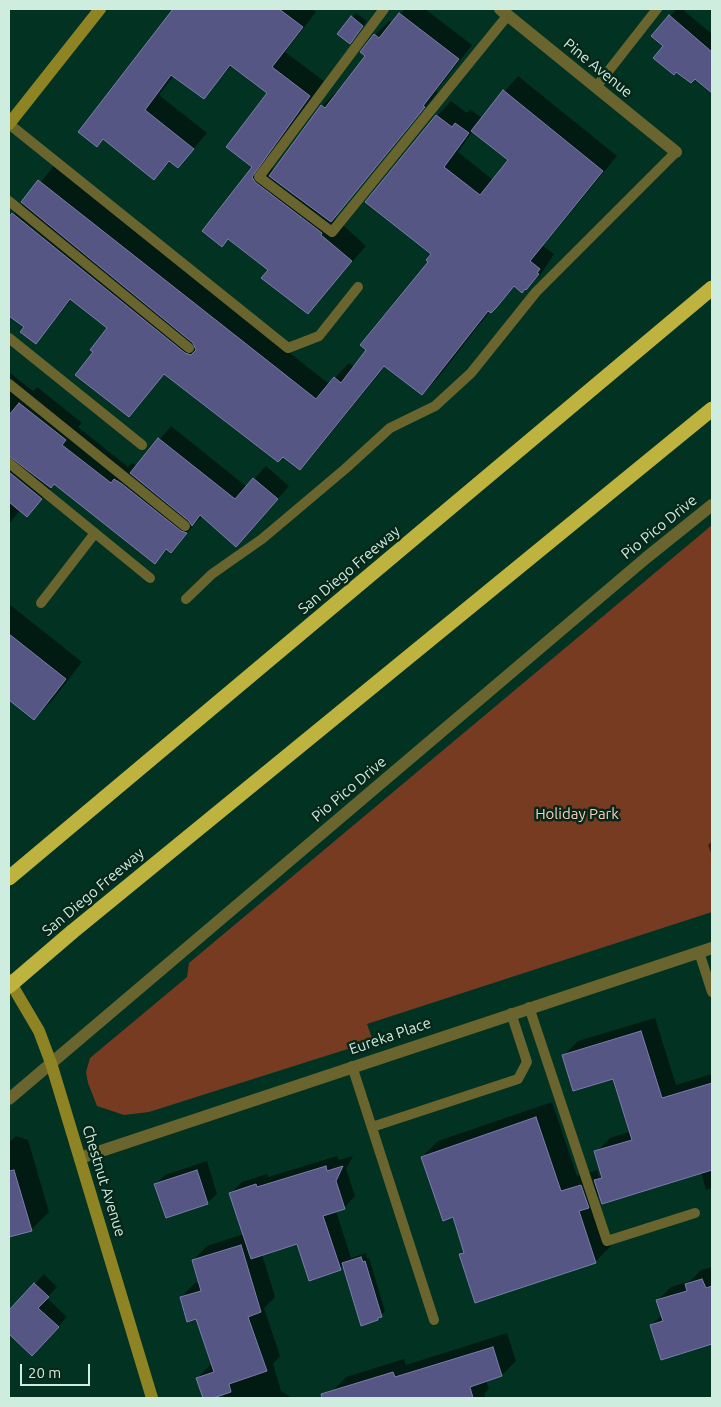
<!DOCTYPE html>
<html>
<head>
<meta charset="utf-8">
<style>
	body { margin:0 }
	#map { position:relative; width:721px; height:1407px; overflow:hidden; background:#023322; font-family:Ubuntu,sans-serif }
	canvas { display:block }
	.frame { position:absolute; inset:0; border:10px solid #cfedde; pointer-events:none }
	.scale { position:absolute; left:20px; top:1364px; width:70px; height:22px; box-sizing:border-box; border:2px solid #cfedde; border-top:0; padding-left:6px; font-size:15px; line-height:18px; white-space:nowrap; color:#cfedde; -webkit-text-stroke:4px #07271a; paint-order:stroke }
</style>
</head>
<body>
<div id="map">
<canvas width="721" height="1407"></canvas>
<div class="frame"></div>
<div class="scale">20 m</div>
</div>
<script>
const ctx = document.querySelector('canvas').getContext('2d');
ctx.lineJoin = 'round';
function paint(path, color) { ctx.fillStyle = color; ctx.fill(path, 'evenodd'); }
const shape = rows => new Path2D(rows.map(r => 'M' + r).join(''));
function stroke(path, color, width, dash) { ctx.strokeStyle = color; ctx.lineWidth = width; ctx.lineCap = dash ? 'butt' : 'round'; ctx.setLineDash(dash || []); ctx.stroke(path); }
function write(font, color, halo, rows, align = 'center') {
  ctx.font = font + ' Ubuntu,sans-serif'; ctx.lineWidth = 5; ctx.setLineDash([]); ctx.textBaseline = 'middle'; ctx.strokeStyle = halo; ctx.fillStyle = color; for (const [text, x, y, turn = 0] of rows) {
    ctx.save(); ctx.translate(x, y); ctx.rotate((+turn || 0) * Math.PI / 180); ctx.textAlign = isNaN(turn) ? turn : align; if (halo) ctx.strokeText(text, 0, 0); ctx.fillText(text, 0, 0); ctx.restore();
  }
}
paint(shape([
	[712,525,712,912,367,1024,373,1041,149,1112,124,1115,97,1106,88,1083,86,1072,90,1058,187,977,189,963]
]), '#763b21');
paint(shape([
	[174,9,312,9,316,12,285,52,324,81,266,164,274,170,322,106,336,92,338,93,367,56,375,35,389,21,392,23,405,9,425,9,472,45,436,91,438,92,334,217,366,246,308,313,269,270,230,238,222,246,254,167,269,93,232,65,203,98,174,75,159,95,207,133,178,167,171,161,154,178,104,138,97,146,80,132],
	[677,9,682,9,712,34,712,91,665,46,670,16],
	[356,13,367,21,354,38,352,17],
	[518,76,617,156,543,246,554,254,541,274,526,288,515,286,490,311,437,379,422,394,386,365,314,454,300,469,165,373,129,415,95,352,108,328,72,299,36,342,25,327,9,314,9,219,54,166,329,384,349,363,354,367,430,262,432,254,437,116,451,101,467,113,470,109,482,118],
	[473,131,509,159,493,180,458,152],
	[9,372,33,391,37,387,82,423,78,427,128,467,132,463,137,466,171,426,247,487,266,466,289,486,248,533,202,516,171,551,168,549,155,562,56,483,27,515,20,510,9,524],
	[9,604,82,662,51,702,34,718,9,698],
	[712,841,712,856,708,845],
	[655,1018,676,1085,712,1074,712,1188,706,1190,701,1172,600,1195,596,1199,611,1246,595,1262,460,1255,464,1251,454,1216,422,1157,438,1141,552,1102,577,1176,597,1170,599,1177,602,1174,596,1152,610,1138,631,1131,614,1077,564,1055,578,1041],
	[16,1136,28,1140,49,1212,31,1230,9,1236,9,1142],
	[337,1156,339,1160,353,1156,346,1169,355,1196,344,1208,336,1211,351,1258,366,1253,367,1258,369,1258,385,1311,378,1319,344,1265,340,1269,298,1243,262,1254,275,1297,264,1308,280,1356,273,1364,281,1391,292,1398,224,1398,223,1394,204,1398,197,1378,212,1363,197,1318,181,1297,195,1283,200,1282,193,1260,207,1246,244,1234,231,1193,242,1182,267,1174,268,1177],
	[207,1161,217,1194,207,1203,156,1184,165,1175],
	[712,1267,712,1342,662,1358,651,1325,662,1315,657,1301,671,1287,690,1281,701,1270],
	[44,1274,57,1287,47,1298,67,1317,32,1354,9,1333,9,1317,17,1308,14,1305],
	[507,1333,516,1361,502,1375,486,1380,489,1389,484,1394,486,1398,432,1398,413,1389,416,1398,334,1398,332,1391,346,1377,404,1359,406,1365]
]), '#0007');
const building = shape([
	[173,9,279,9,303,27,272,67,310,96,252,177,255,182,322,233,321,235,352,261,308,314,261,278,268,270,228,239,222,247,202,231,252,167,226,147,267,93,230,65,204,99,171,75,145,110,194,149,178,168,169,161,154,180,103,139,97,147,78,132,173,9],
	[399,13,459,59,423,106,425,107,331,222,269,176,321,105,325,108,365,56,360,52,374,34,379,38,399,13],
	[669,15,712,52,712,93,695,79,691,83,676,72,674,75,653,58,663,46,651,36,669,15],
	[351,16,363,26,350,44,337,34,351,16],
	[503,90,603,171,530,261,540,269,537,273,539,274,526,290,525,289,522,293,514,286,496,308,491,313,488,311,422,395,384,366,300,470,283,457,278,462,164,374,129,417,75,375,93,352,90,350,107,328,70,299,36,344,20,332,24,327,9,316,9,217,12,213,185,353,191,355,196,350,193,343,21,202,38,180,316,399,334,377,341,383,366,350,360,345,428,262,426,260,431,254,365,202,436,115,452,127,455,123,469,133,444,167,480,195,508,160,471,131,503,90],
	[19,403,66,440,62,445,111,483,114,479,122,484,181,531,187,533,171,553,166,549,155,564,54,484,51,488,9,456,9,415,19,403],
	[158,438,235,499,253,478,278,499,236,547,200,515,192,526,189,521,130,473,158,438],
	[9,472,42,499,27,517,9,502,9,472],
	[9,634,66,679,34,720,9,700,9,634],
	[641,1031,662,1098,712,1083,712,1170,602,1204,594,1180,602,1178,594,1151,632,1140,613,1079,573,1091,562,1055,641,1031],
	[536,1117,561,1191,581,1185,589,1208,579,1211,596,1263,475,1303,459,1254,464,1253,453,1217,443,1221,421,1157,536,1117],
	[326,1166,327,1171,343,1166,336,1181,345,1209,323,1216,341,1270,309,1281,297,1244,251,1259,229,1193,256,1184,257,1187,326,1166],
	[14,1170,32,1231,9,1237,9,1171,14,1170],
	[197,1170,208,1204,166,1218,154,1184,197,1170],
	[241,1245,261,1312,248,1317,267,1371,229,1384,231,1392,213,1398,203,1398,196,1378,214,1372,196,1319,187,1322,180,1297,201,1291,192,1260,241,1245],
	[361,1257,363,1262,365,1261,382,1317,378,1318,378,1320,361,1326,342,1263,361,1257],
	[702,1279,706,1288,712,1286,712,1344,661,1360,650,1325,663,1321,656,1300,687,1291,685,1284,702,1279],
	[34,1283,49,1297,38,1308,59,1327,32,1356,9,1334,9,1310,34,1283],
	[493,1347,502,1376,470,1387,473,1398,322,1398,321,1394,393,1372,395,1377,493,1347]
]);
paint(building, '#565685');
stroke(building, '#7b7cad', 1);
stroke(shape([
	[384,9,259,177,332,232,508,15],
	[596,87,657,9],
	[9,124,288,348,319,336,358,287],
	[9,201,189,348],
	[9,338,142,445],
	[9,384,185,526],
	[9,463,150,578],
	[186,599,212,574,262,539,345,469,390,428,435,406,471,373,536,292,676,152],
	[41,603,95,533],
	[699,952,712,992],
	[529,1007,607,1241,695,1213],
	[352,1066,434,1320],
	[372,1127,518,1079,527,1062,511,1013]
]), '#6a642e', 10);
stroke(shape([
	[500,9,676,152]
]), '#6a642e', 12);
stroke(shape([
	[9,1099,646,558,712,505],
	[80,1158,712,948]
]), '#6a642e', 12);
stroke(shape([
	[9,124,100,9],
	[9,980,39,1031,51,1063,152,1398]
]), '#8e8424', 12);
stroke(shape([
	[9,878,712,288],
	[72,932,712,409]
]), '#bfb340', 15);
stroke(shape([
	[9,986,72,932]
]), '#bfb340', 15);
write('15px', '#cfedde', '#07271a', [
	["Pine Avenue",598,68,39],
	["Pio Pico Drive",659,527,-39],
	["San Diego Freeway",349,570,-40],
	["Pio Pico Drive",349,789,-40],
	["San Diego Freeway",93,892,-40],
	["Eureka Place",390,1036,-19],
	["Chestnut Avenue",104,1181,73]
]);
write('15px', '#fbcfbe', '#07271a', [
	["Holiday Park",577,814]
]);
</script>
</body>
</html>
